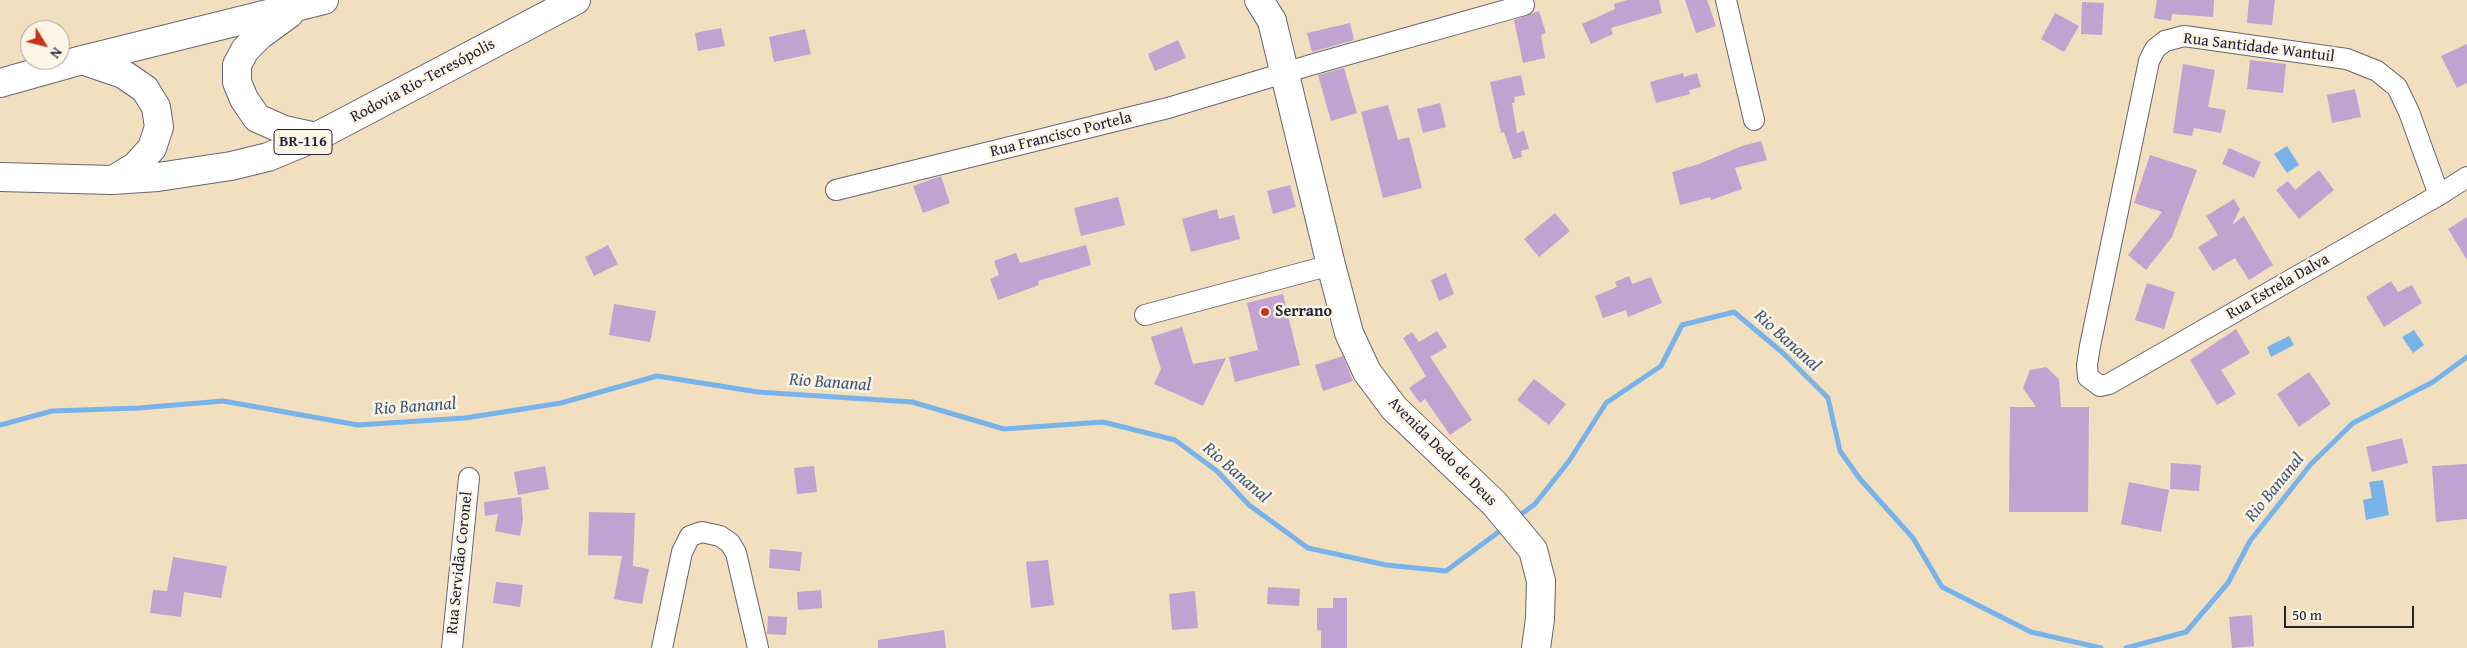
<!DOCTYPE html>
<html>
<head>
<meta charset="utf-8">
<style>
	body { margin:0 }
	#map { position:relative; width:2467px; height:648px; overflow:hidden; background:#f1dfc0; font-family:"Gentium Book Plus",serif }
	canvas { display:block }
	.north { position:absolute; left:20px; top:20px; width:50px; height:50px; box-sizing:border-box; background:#fcf5e5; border:1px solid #a5a1a1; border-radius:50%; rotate:126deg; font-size:14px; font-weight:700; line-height:20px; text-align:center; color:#22223b }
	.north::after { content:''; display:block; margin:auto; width:18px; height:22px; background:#c8321e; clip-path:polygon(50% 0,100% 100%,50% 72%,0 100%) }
	.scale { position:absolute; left:2284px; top:606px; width:130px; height:22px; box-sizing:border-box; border:2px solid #22223b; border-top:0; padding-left:6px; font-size:15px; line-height:18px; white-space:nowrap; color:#22223b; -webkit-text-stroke:4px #fcf5e5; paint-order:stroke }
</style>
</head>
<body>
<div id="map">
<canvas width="2467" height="648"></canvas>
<div class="north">N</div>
<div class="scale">50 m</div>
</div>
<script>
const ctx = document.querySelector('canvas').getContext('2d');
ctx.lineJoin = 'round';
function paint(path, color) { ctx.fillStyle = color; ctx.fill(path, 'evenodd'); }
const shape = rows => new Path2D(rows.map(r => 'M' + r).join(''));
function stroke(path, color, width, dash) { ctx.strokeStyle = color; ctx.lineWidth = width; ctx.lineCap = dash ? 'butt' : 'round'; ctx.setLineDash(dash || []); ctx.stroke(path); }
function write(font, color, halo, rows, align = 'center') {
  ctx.font = font + ' "Gentium Book Plus",serif'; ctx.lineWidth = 5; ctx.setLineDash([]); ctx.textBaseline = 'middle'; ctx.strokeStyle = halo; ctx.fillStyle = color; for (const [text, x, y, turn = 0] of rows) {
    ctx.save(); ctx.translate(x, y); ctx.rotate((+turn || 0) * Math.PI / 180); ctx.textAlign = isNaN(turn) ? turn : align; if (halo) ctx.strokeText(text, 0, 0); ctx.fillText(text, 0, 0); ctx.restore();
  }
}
paint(shape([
	[2287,146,2299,165,2287,173,2274,154],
	[2414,330,2424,345,2413,353,2402,337],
	[2289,336,2294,345,2271,357,2267,347],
	[2383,480,2389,515,2366,520,2363,500,2372,498,2369,482]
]), '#77b3e9');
stroke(shape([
	[0,425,52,411,139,408,223,401,358,425,465,418,561,403,657,376,758,392,912,402,1004,429,1103,422,1175,440,1217,471,1249,505,1308,548,1386,565,1446,571,1504,528],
	[1516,518,1535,504,1569,461,1606,403,1661,366,1682,325,1734,312,1783,353,1828,398,1840,451,1860,479,1913,538,1942,587,2031,632,2101,648],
	[2126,648,2186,632,2228,583,2250,541,2311,464,2353,423,2433,382,2467,357]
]), '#77b3e9', 5);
paint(shape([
	[1627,0,1659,0,1662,13,1611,28,1613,34,1591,44,1582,24,1615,9,1614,4],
	[1685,0,1707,0,1716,26,1696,33],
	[2157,0,2214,0,2213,17,2172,14,2171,21,2154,18],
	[2249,0,2275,0,2272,25,2247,23],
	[2082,2,2104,3,2102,35,2081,34],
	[1539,11,1546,33,1541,35,1545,58,1523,63,1514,20],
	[2055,13,2079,26,2064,52,2041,39],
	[1350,23,1354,40,1312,52,1307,33],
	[721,28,725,46,698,51,695,33],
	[805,29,811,54,774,62,769,37],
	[1178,40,1186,58,1155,71,1148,54],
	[2467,44,2467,83,2457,88,2441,56],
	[2250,60,2286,64,2283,93,2247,89],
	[2183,64,2215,70,2208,107,2226,110,2221,133,2194,128,2192,136,2173,133],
	[1344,68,1357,113,1331,121,1318,75],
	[1683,73,1684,77,1697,73,1701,87,1689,90,1690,94,1656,103,1650,82],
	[1521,75,1525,95,1514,97,1515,102,1512,103,1517,133,1524,131,1529,149,1521,151,1522,157,1513,159,1504,132,1501,133,1490,82],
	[2355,89,2361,117,2332,123,2327,95],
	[1440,103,1446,127,1423,133,1417,109],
	[1388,105,1398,140,1409,137,1422,188,1383,198,1361,112],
	[1761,141,1767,160,1735,168,1742,189,1711,200,1710,197,1680,205,1672,172,1699,164,1742,146],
	[2229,148,2261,162,2254,178,2222,164],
	[2150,155,2197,170,2172,237,2146,270,2128,255,2162,212,2134,203],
	[2319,170,2334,190,2299,219,2276,190,2288,181,2295,190],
	[941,176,950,203,923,213,913,186],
	[1290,185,1296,207,1273,214,1267,191],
	[1118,197,1125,225,1081,236,1074,208],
	[2234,199,2240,209,2232,225,2244,216,2273,265,2249,280,2235,258,2213,271,2198,247,2218,235,2206,216],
	[1217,209,1219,219,1234,215,1240,239,1191,252,1182,219],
	[1555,213,1570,231,1539,257,1524,239],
	[2467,217,2467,260,2448,229],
	[608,245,618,264,594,276,585,257],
	[1086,245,1091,265,1038,281,1039,285,998,300,990,279,999,275,994,261,1016,253,1020,263],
	[1446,273,1454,294,1439,301,1431,280],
	[1629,276,1632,284,1651,277,1662,303,1628,317,1626,310,1603,318,1595,296,1617,287,1615,282],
	[2391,281,2398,292,2412,285,2422,303,2384,327,2366,297],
	[2147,283,2175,292,2164,329,2135,320],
	[1283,294,1300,365,1235,382,1229,357,1258,350,1247,303],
	[614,304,656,311,650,342,609,335],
	[1182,327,1193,364,1226,358,1203,406,1154,384,1161,369,1151,337],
	[2236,329,2250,353,2221,370,2236,394,2217,405,2190,360],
	[1437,331,1447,347,1430,357,1472,420,1450,435,1425,399,1420,403,1409,388,1426,376,1403,338,1412,332,1419,342],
	[1343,356,1353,381,1323,391,1315,365],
	[2046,367,2059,379,2061,407,2089,407,2088,512,2009,512,2010,407,2036,407,2023,388,2030,370],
	[2309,372,2331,404,2299,427,2277,394],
	[1534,379,1566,404,1549,425,1517,400],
	[2402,438,2408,463,2372,472,2366,447],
	[2171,463,2201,465,2199,491,2170,489],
	[2467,464,2467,519,2436,522,2432,466],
	[545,466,549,489,518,495,514,472],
	[814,466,817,492,797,494,794,468],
	[2129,482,2169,490,2161,532,2121,524],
	[521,497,523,520,520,536,495,531,498,514,485,516,484,502],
	[589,512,635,513,633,566,649,569,642,604,614,599,622,556,588,555],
	[770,549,802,552,800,571,769,568],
	[173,557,227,566,221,598,184,592,181,617,150,613,153,590,167,591],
	[1048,560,1054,605,1031,608,1026,562],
	[496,582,523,585,520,607,493,603],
	[1268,587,1300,589,1299,606,1267,604],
	[821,590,822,608,798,610,797,592],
	[1195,591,1198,628,1172,630,1169,594],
	[1333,598,1347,598,1347,648,1321,648,1321,631,1317,630,1317,608,1333,608],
	[2252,615,2254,646,2232,648,2229,617],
	[768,616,787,617,786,635,767,634],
	[944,630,946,648,878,648,878,640]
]), '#c1a2d0');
const street = shape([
	[1726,0,1754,120],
	[836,190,1168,108,1314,64,1524,5],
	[2439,195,2409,112,2397,87,2377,71,2347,59,2184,36,2165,41,2155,49,2149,61,2090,346,2087,365,2088,377,2100,386,2109,384,2439,195,2467,177],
	[1145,315,1331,265],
	[452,648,469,478],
	[662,648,682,552,690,536,702,532,720,536,730,543,736,553,758,648]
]);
const secondary = shape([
	[1272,21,1331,265,1349,333,1367,372,1394,408,1494,503,1533,550,1541,581,1540,619,1536,648]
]);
const highway = shape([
	[1259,0,1272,21],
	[289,14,260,35,245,50,237,65,237,82,244,99,257,118,284,130,316,137],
	[82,60,123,74,145,89,156,107,159,127,152,148,136,166,113,180],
	[0,83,82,60,324,0],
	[0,177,112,180,158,177,231,166,268,157,316,137,576,0]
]);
stroke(street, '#6a646a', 22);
stroke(secondary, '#6a646a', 30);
stroke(highway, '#6a646a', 30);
stroke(street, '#fff', 20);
stroke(secondary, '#fff', 28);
stroke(highway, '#fff', 28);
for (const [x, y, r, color] of [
	[1265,312,5,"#c8321e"]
]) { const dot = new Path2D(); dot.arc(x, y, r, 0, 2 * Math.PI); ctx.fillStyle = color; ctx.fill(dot); stroke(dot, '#fcf5e5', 2); }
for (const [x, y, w] of [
	[303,142,58]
]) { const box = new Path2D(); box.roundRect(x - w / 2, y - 12.5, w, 25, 4); ctx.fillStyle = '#fcf5e5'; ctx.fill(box); stroke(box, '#22223b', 1); }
write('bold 15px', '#22223b', null, [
	["BR-116",303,142]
]);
write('16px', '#22223b', '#fcf5e5', [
	["Rua Santidade Wantuil",2259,48,7],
	["Rodovia Rio-Teresópolis",423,81,-28],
	["Rua Francisco Portela",1061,135,-14],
	["Rua Estrela Dalva",2278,287,-30],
	["Avenida Dedo de Deus",1442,452,45],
	["Rua Servidão Coronel",460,563,-84]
]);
write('bold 16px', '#22223b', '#fcf5e5', [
	["Serrano",1275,312]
], 'left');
write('italic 18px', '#405578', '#fcf5e5', [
	["Rio Bananal",1787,341,42],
	["Rio Bananal",830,383,4],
	["Rio Bananal",415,407,-4],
	["Rio Bananal",1236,473,41],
	["Rio Bananal",2275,488,-51]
]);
</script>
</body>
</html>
